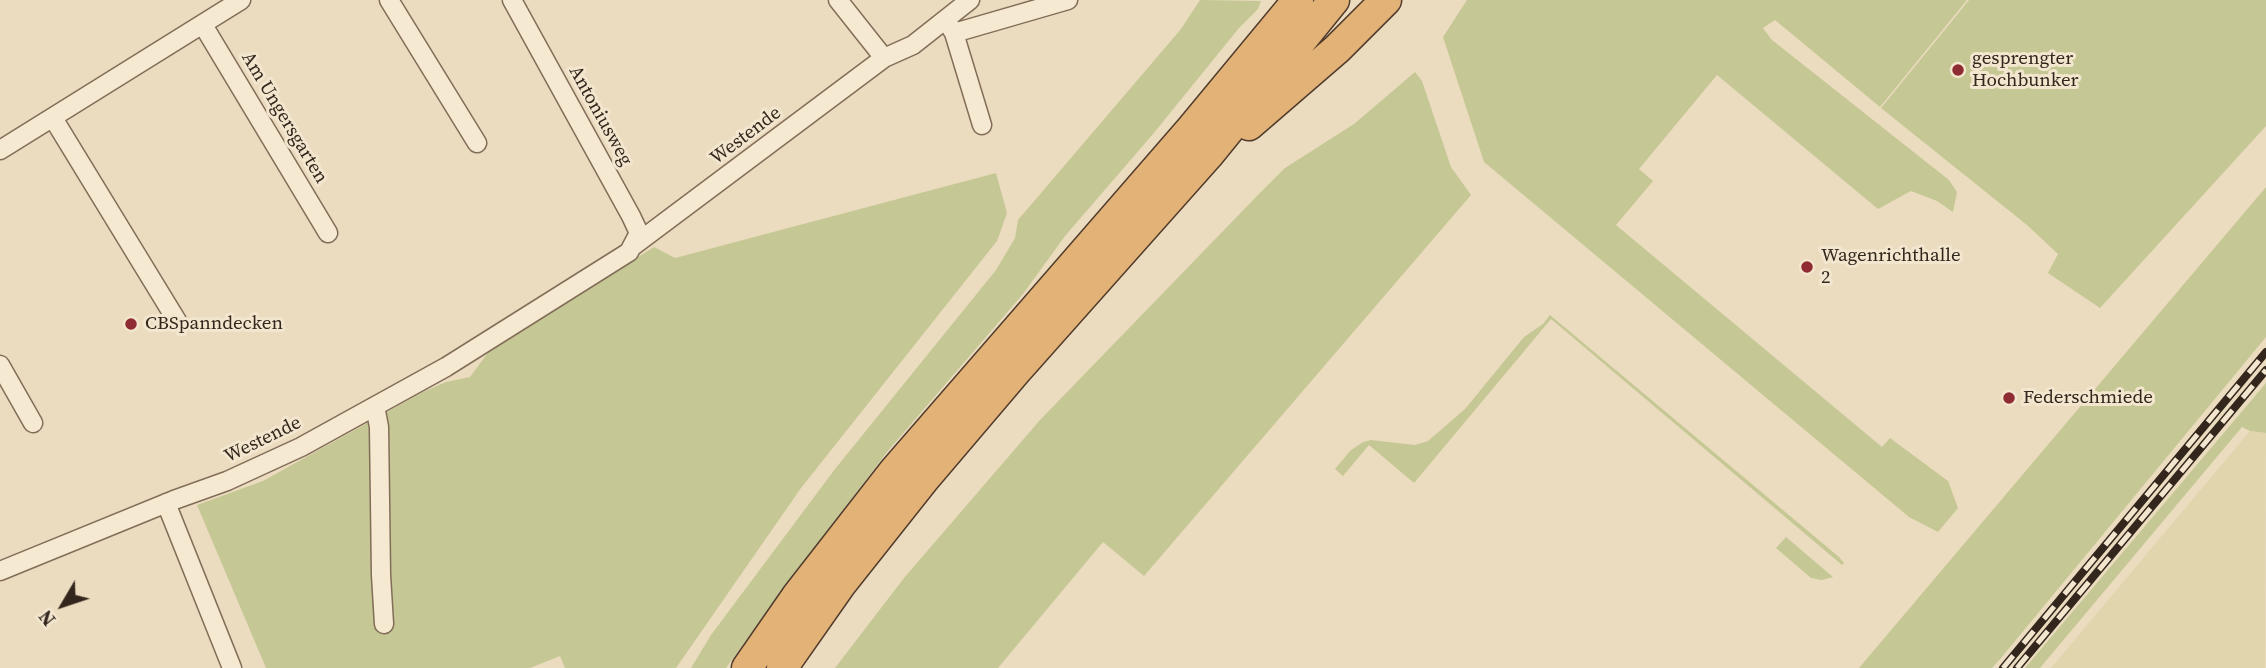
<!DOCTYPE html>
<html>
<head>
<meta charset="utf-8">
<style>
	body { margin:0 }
	#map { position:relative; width:2266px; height:668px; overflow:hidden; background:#ebdbbf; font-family:"Source Serif 4",serif }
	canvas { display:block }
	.north { position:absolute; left:28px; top:570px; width:70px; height:70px; -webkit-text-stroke:5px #f3e6ce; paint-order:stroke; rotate:231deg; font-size:19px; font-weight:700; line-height:28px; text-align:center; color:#33261c }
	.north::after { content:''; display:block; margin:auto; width:24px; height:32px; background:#33261c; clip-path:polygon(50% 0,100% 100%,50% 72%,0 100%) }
</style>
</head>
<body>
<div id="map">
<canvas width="2266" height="668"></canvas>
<div class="north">N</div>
</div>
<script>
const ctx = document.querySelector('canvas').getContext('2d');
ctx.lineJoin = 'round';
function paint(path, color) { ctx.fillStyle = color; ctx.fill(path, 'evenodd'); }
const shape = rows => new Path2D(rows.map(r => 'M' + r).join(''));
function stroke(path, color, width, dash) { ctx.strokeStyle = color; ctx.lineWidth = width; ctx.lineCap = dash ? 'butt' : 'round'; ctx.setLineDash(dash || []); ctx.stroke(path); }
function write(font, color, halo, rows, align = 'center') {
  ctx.font = font + ' "Source Serif 4",serif'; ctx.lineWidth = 6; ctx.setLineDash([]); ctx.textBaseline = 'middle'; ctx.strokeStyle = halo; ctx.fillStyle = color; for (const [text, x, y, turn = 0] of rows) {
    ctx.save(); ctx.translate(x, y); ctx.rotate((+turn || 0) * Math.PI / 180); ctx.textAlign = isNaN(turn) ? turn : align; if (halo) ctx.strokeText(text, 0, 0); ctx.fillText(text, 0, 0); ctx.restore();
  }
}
paint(shape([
	[2250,431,2266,433,2265,668,2051,668]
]), '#e0d5ad');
paint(shape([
	[1200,0,1261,1,1258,9,1239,28,1153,134,1065,236,1023,294,887,452,781,592,726,668,691,668,711,635,835,469,996,270,1015,238,1018,220,1181,29],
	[1467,0,1967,0,1880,107,1775,20,1763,28,1772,40,1949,180,1957,192,1953,212,1937,201,1911,191,1878,209,1717,75,1639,169,1653,181,1616,225,1882,447,1890,438,1948,481,1958,508,1938,532,1909,517,1484,162,1443,37],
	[1969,0,2266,0,2266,126,2100,308,2048,273,2058,254,2027,225,1881,108],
	[1415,72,1422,81,1451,167,1471,195,1144,576,1103,542,998,668,835,668,904,578,1040,420,1256,197,1285,168,1354,124],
	[996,173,1007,213,997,241,801,488,676,668,565,668,560,656,530,668,266,668,197,505,263,481,423,392,446,382,470,377,490,350,654,247,675,258],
	[2266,187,2266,337,2001,658,1992,668,1859,668],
	[1550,315,1839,557,1844,563,1842,565,1551,319,1414,483,1369,445,1343,476,1335,469,1350,451,1363,442,1371,440,1415,445,1428,441,1465,409,1524,337,1543,324],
	[2266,383,2266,433,2250,431,2242,427,2040,668,2025,668],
	[1786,537,1833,577,1822,580,1811,578,1776,548]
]), '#c5c894');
const minor = shape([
	[389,0,477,143],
	[838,0,884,58],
	[203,25,328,233],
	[949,25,954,33,982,125],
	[954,33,1068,0],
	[53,118,177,321],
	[0,150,241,0],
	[633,246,884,58,913,45,970,0],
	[0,365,33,423],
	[375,406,379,427,381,575,384,624],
	[166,503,232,668],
	[0,571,174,500,227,481,301,447,446,367,629,252,639,233,631,216,512,0]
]);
const trunk = shape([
	[1249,125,1337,49,1386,0],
	[747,668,797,596,895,470,1192,128,1298,0],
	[782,668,841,584,925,478,1016,371,1209,154,1334,0]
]);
stroke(minor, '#826d59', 21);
stroke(trunk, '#503b2d', 33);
stroke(minor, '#f6e9d2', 18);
stroke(trunk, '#e2b276', 30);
const rail = shape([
	[2003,668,2266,352],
	[2017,668,2266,370]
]);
stroke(rail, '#33261c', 8);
stroke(rail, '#f3e6ce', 5, [16]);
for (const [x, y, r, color] of [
	[1958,70,7,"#8e2c32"],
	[1807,267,7,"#8e2c32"],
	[131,324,7,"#8e2c32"],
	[2009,398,7,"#8e2c32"]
]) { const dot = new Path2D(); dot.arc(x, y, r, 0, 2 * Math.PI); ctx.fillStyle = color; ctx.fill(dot); stroke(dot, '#f3e6ce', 2.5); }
write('19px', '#33261c', '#f3e6ce', [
	["gesprengter",1972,59],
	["Hochbunker",1972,81],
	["Wagenrichthalle",1821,256],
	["2",1821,278],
	["CBSpanndecken",145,324],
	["Federschmiede",2023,398]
], 'left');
write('19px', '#33261c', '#f3e6ce', [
	["Antoniusweg",600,116,61],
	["Am Ungersgarten",284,118,59],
	["Westende",746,136,-37],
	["Westende",263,440,-26]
]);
</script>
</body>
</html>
